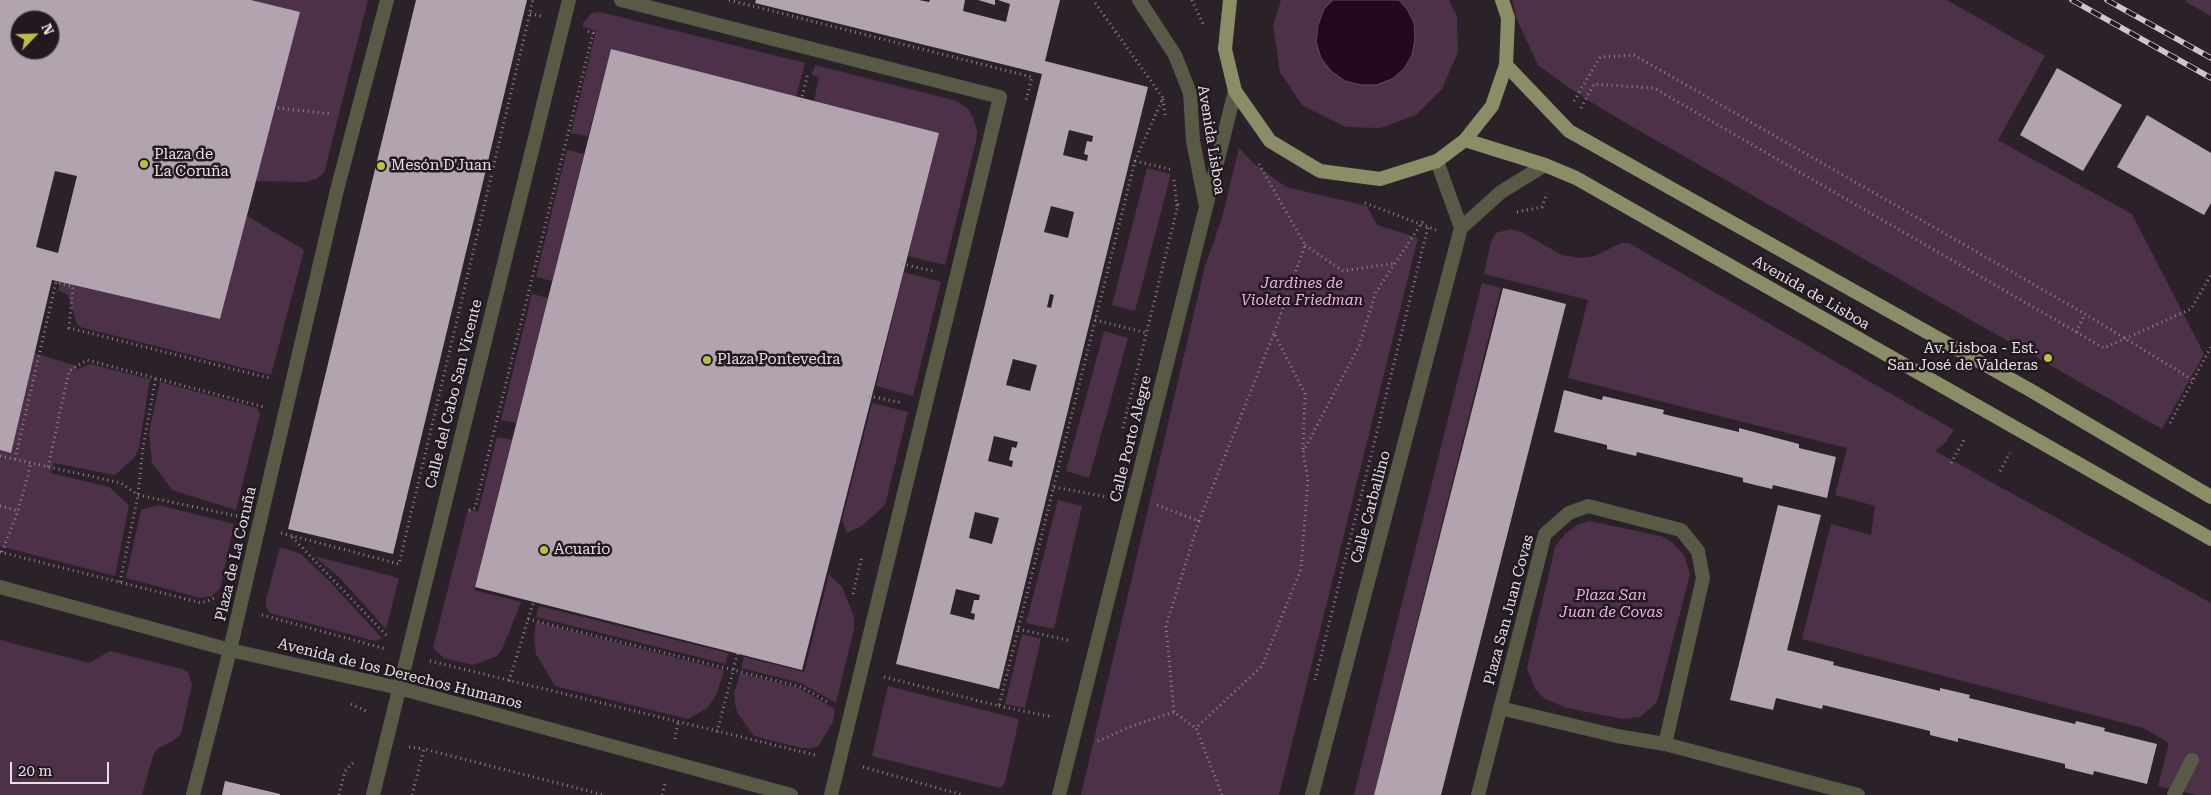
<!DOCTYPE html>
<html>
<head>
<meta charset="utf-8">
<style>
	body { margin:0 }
	#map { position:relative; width:2211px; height:795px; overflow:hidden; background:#2b2229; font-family:"Roboto Serif",serif }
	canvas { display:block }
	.north { position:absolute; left:10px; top:10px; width:50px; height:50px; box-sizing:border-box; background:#221820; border:1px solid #70686f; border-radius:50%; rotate:66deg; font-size:14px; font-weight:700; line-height:20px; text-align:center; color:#e6dfe5 }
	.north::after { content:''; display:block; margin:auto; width:18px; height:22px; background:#bbc044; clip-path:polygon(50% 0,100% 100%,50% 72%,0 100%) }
	.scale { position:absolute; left:10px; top:762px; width:99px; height:22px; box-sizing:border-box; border:2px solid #e6dfe5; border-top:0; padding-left:6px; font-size:15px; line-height:18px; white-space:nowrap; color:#e6dfe5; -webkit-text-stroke:4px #221820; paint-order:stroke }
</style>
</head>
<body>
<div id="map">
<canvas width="2211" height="795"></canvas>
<div class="north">N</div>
<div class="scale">20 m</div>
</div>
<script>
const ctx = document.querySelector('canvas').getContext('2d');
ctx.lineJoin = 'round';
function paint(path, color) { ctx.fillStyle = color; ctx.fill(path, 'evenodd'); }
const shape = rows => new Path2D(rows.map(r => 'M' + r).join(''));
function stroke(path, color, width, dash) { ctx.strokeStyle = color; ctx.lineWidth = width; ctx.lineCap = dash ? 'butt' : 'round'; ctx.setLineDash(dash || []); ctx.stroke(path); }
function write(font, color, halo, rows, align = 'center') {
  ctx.font = font + ' "Roboto Serif",serif'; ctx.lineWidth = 5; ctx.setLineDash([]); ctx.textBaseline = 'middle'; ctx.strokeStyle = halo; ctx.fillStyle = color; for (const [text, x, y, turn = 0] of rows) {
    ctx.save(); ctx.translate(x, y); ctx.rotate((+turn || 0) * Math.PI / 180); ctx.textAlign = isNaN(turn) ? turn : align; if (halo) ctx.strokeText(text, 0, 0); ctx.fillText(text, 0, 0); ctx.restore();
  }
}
paint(shape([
	[251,0,368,0,324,173,316,179,305,182,256,181,299,12],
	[1281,0,1449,0,1457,16,1458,52,1442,89,1416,115,1380,128,1346,127,1303,106,1280,72,1273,25],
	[1512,0,1947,0,2045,56,1998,140,2132,214,2204,354,2162,429,1617,118,1569,88,1538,65,1517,20],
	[2187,0,2211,0,2211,16,2186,2],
	[600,12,805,63,796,97,611,49,588,136,571,133,596,31,583,27,583,23,592,13],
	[815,65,957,101,968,109,973,117,977,131,976,141,945,265,908,256,939,133,814,101,819,77,812,75],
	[1239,148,1253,163,1286,187,1367,206,1377,225,1418,238,1279,795,1081,795,1205,266,1222,218],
	[567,150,584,154,552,281,536,277],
	[1147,168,1171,174,1135,311,1112,305],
	[247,216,304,250,271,375,80,327,77,324,68,295,58,290,61,282,220,319],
	[1510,229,1521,232,1562,255,1579,258,1595,256,1621,243,1629,243,1954,430,1944,444,1935,451,2211,603,2211,795,2196,795,2158,786,2169,743,2143,728,1802,639,1831,524,1871,535,1875,506,1835,495,1847,448,1568,378,1588,300,1484,274,1491,242,1496,233],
	[904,272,941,282,913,396,876,386],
	[1482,283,1501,288,1394,714,1374,795,1354,795],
	[532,294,548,298,516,423,501,420],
	[1104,331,1128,338,1089,478,1066,471],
	[34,353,77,366,76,370,90,364,150,379,139,448,134,458,115,475,54,463,51,473,109,487,129,505,115,576,0,546,0,450,10,453],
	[160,382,257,408,260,414,236,510,172,490,152,463,149,432],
	[872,403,908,412,885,505,863,525,847,533,842,520],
	[497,437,512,440,474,590,521,602,503,647,497,656,473,665,444,658,433,648,468,509,478,512],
	[1058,500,1082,506,1054,629,1026,623],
	[159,505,234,524,220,589,212,596,201,598,126,578,141,510],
	[1589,521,1661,536,1672,542,1684,555,1690,574,1657,702,1640,717,1622,719,1567,708,1545,699,1535,689,1527,668,1555,547,1564,535,1577,525],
	[280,547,301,554,331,583,382,638,375,641,270,613,266,608,266,600],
	[314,556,399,578,386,629,340,578],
	[829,574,842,587,854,617,854,629,836,703,801,683,741,668,744,657,804,672],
	[539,606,728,653,726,664,536,617],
	[536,622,724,670,723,675,715,697,707,708,688,719,555,686,536,654,534,639],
	[1022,634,1041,639,1025,708,1005,704],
	[0,640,89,663,110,651,182,669,188,672,192,685,181,734,174,740,157,749,153,756,142,795,0,795],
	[740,673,799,688,835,709,833,722,819,745,813,748,802,748,754,736,738,714,735,704,734,694],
	[888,686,1019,719,1005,782,1002,787,1000,788,872,756]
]), '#4d3148');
const water = shape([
	[1333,0,1399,0,1407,9,1414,23,1415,39,1412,55,1404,69,1392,79,1376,85,1361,85,1345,81,1331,71,1321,58,1316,42,1318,25,1324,9,1333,0]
]);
paint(water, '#260722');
stroke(water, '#60485c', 1);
paint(shape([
	[0,0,251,0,300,12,220,319,52,280,11,453,0,450],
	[20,20,50,20,50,50,20,50],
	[55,171,77,176,58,253,36,247],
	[416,0,527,0,393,554,288,529],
	[756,0,919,0,929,2,930,0,965,0,963,11,1006,22,1010,4,998,0,1060,0,1045,61,1148,87,999,689,896,664,1042,74,755,3],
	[1069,130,1093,136,1092,142,1087,141,1084,154,1088,155,1087,161,1063,155],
	[1051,206,1074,212,1068,238,1044,232],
	[1050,294,1054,295,1051,308,1047,307],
	[1013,359,1037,365,1030,391,1006,385],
	[994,436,1018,442,1016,448,1012,447,1009,460,1013,461,1012,467,988,461],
	[975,512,999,518,992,544,969,538],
	[956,589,980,595,979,600,974,600,971,613,975,614,974,620,950,614],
	[978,0,995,0,995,5],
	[611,49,939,133,802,670,475,587],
	[2057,68,2122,105,2083,171,2020,135],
	[2147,115,2211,153,2211,203,2204,215,2117,167],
	[1503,288,1566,304,1441,795,1374,795],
	[1564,390,1602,400,1603,396,1664,410,1663,414,1739,432,1739,428,1799,444,1799,448,1836,457,1827,498,1773,485,1772,489,1743,482,1743,478,1637,452,1636,456,1607,449,1607,445,1554,432],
	[1778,505,1821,515,1787,650,1834,662,1833,665,1940,691,1940,688,1970,695,1969,698,2075,724,2076,721,2105,728,2104,731,2157,744,2147,784,2094,771,2093,775,2065,768,2065,764,1958,738,1958,742,1930,735,1930,731,1823,705,1822,709,1776,698,1773,710,1730,700],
	[225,781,280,794,280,795,222,795]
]), '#b1a4ae');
stroke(shape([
	[729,0,1032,77,1026,101],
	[1192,0,1203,24],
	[530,14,541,16],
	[1163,99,1165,115],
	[801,101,808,73],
	[1574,101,1600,57,1634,55,2085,314,2193,380],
	[278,108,332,114],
	[1581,108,1594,84,1654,88,2104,348,2191,309,2211,275],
	[1135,161,1173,170],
	[1259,164,1305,245,1274,333],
	[1174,180,1177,206],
	[1365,203,1436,230],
	[1517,212,1542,207,1547,193],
	[1305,245,1343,271,1395,263],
	[902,264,933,271],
	[1095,320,1147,333],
	[2076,332,2085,314],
	[869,396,903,403],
	[2170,423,2211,347],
	[1123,428,1179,201],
	[0,456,121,483,138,495,237,516],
	[15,459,56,282,73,287,69,328,269,378],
	[1951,463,1965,438],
	[48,467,69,371,87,360,264,407],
	[2000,471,2010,453],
	[1054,487,1107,497],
	[1157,505,1199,521,1166,626,1174,712],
	[0,506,18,511],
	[469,510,475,508,593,33,586,31],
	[1199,521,1274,333,1305,394,1303,450],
	[281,533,399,564,533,0],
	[292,537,388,637],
	[0,552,202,603,217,597],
	[2,552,18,511,31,463],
	[120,582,138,495,143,447,156,377],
	[853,594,862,556],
	[262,615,386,649],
	[528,619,802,687,829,703],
	[1018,629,1071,641],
	[430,661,815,755],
	[884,677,999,706,1135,161,1163,98,1093,0],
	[1315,680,1428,227],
	[509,681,534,600],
	[351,704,368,712],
	[999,706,1053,717],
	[717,732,738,652],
	[675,739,678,723],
	[1098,741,1132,726,1174,712,1196,728],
	[409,747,424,749],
	[863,767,963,795],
	[339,795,345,771,355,761],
	[412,795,424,749,604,795],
	[662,795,665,784],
	[1222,795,1196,728,1262,666,1301,569,1308,479,1303,452,1359,346,1376,292,1425,218]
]), '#8e868c', 3, [1, 4]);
stroke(shape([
	[621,0,1000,97,831,795],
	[1139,0,1175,55,1190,93,1193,141,1205,202],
	[1437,161,1461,228],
	[0,587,230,650,399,688,791,795],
	[1500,708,1617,736,1665,744,1858,795],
	[193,795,230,650,337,190,387,0],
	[373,795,569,0],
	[1059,795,1235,91],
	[1312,795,1461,228,1501,192,1545,165],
	[1478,795,1545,534,1569,513,1588,506,1681,530,1698,551,1703,578,1665,744],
	[2174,795,2192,760]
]), '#585a46', 14);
stroke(shape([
	[1230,0,1225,49,1235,91,1270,141,1320,171,1380,179,1437,161,1465,140,1492,106,1506,65,1508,18,1502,0],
	[1506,65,1569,131,2030,390,2211,497],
	[1465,140,1545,165,1576,178,2211,539]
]), '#8a8d65', 14);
const rail = shape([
	[2072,0,2211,78],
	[2107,0,2211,58]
]);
stroke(rail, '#cdc6cc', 5.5);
stroke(rail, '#221820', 4, [11]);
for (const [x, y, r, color] of [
	[144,164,5,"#bbc044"],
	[381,166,5,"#bbc044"],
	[2048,358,5,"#bbc044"],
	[707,360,5,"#bbc044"],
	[544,550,5,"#bbc044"]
]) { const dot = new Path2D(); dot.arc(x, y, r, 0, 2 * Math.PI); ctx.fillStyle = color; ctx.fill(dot); stroke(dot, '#221820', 2); }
write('15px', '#e6dfe5', '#221820', [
	["Avenida Lisboa",1211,140,81],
	["Avenida de Lisboa",1811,293,30],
	["Calle del Cabo San Vicente",454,394,-76],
	["Calle Porto Alegre",1131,439,-76],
	["Calle Carballino",1371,507,-75],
	["Plaza de La Coruña",236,554,-77],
	["Plaza San Juan Covas",1509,610,-75],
	["Avenida de los Derechos Humanos",400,674,14]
]);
write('15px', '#e6dfe5', '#221820', [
	["Plaza de",154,155],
	["La Coruña",154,172],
	["Mesón D'Juan",391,166],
	["Av. Lisboa - Est.",2038,349,"right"],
	["San José de Valderas",2038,366,"right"],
	["Plaza Pontevedra",717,360],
	["Acuario",554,550]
], 'left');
write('italic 15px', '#eeb0e2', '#221820', [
	["Jardines de",1302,284],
	["Violeta Friedman",1302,301],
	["Plaza San",1611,596],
	["Juan de Covas",1611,613]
]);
</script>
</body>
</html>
